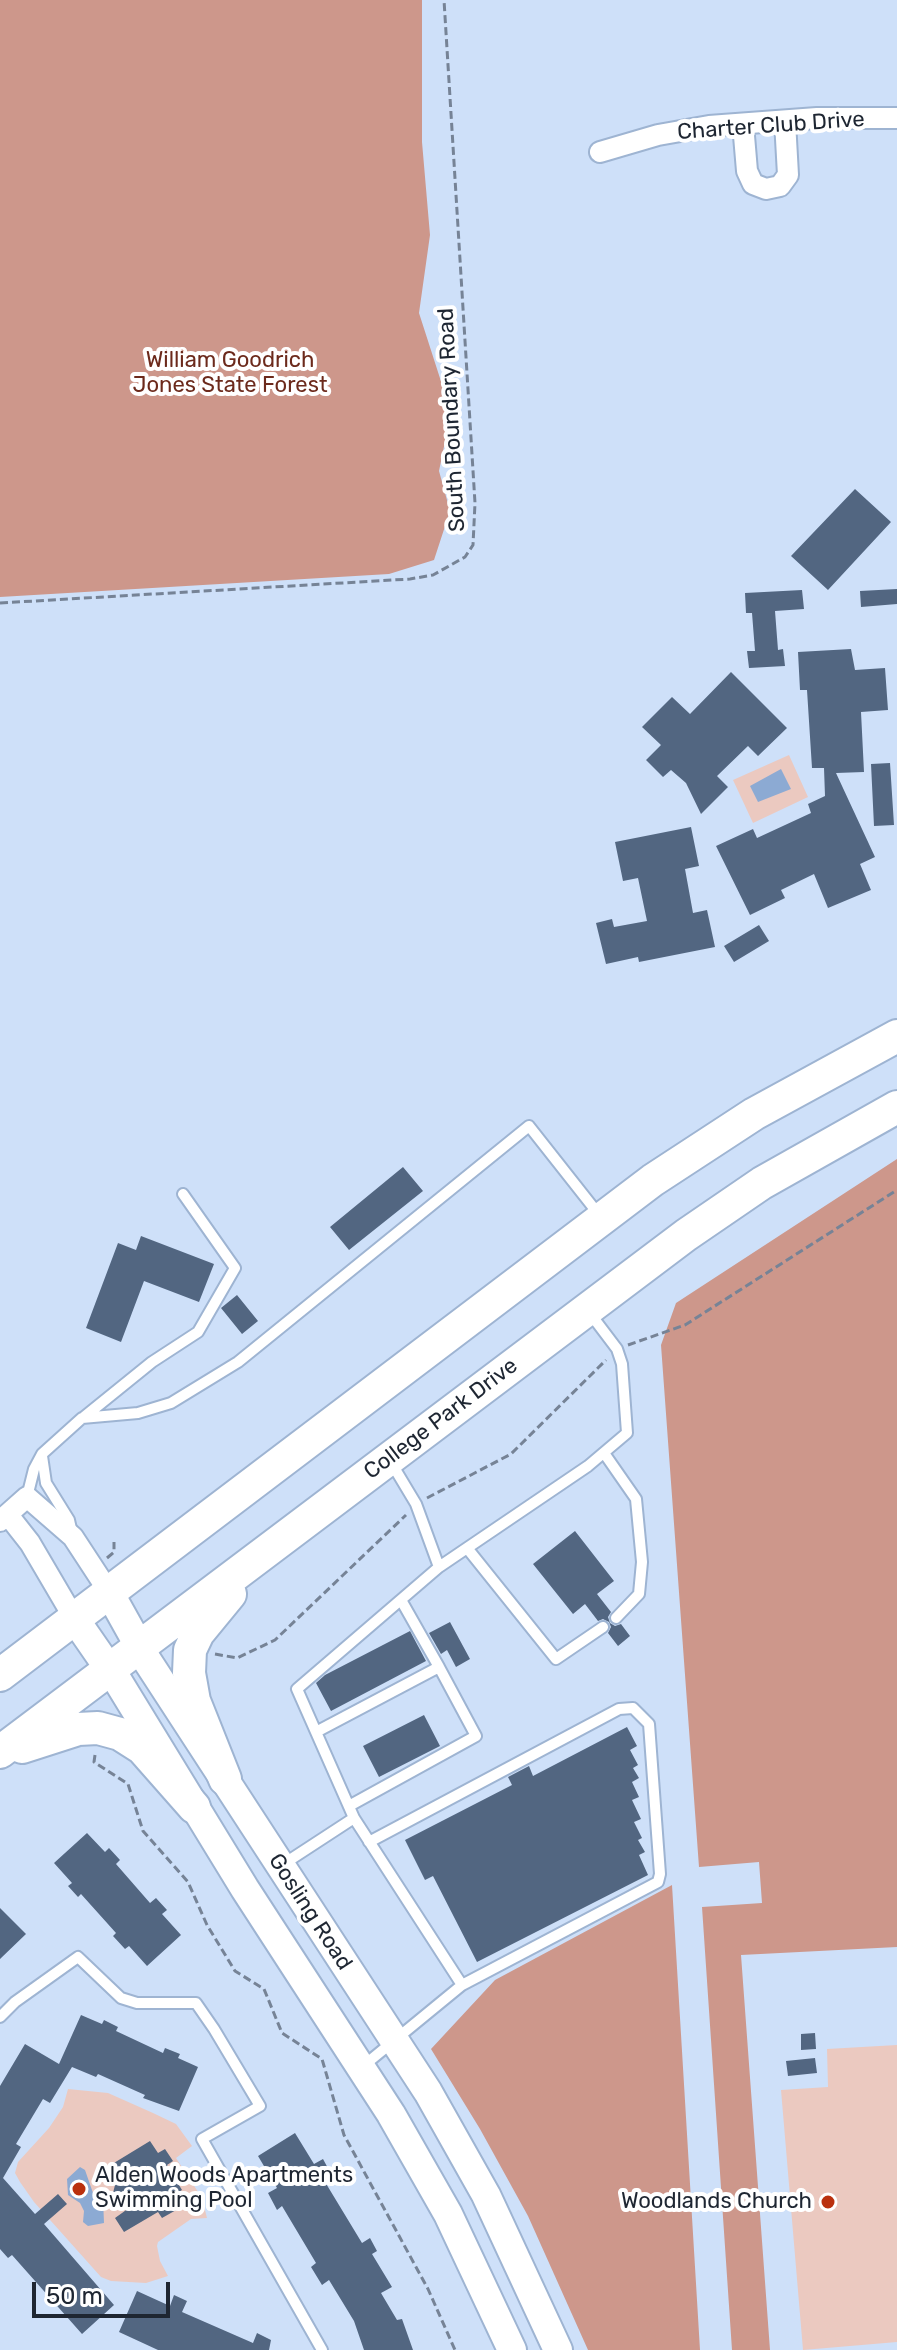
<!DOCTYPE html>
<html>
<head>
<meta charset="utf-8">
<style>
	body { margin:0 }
	#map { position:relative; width:897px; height:2350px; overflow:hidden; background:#cee0f9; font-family:Rubik,sans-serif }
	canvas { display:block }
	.scale { position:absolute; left:32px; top:2282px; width:138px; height:36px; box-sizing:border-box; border:4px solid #1e2632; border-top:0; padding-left:10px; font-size:24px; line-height:28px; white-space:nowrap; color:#1e2632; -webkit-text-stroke:6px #fff; paint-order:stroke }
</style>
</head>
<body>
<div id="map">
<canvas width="897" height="2350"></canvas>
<div class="scale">50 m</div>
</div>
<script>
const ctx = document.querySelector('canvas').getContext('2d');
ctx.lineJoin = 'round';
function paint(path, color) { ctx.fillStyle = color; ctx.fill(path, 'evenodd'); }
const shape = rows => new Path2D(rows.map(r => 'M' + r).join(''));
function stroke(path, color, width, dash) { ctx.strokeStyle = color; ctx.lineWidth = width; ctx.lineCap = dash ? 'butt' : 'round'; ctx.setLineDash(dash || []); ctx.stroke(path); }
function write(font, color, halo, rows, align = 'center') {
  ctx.font = font + ' Rubik,sans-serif'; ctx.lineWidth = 8; ctx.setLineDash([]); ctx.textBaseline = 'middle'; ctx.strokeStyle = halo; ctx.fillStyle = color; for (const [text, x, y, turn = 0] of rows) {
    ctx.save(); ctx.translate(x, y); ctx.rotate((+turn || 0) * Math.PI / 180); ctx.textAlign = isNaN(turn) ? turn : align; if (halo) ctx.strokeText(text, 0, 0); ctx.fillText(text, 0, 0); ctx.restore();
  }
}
paint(shape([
	[789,755,808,797,753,823,733,780],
	[897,2045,897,2342,803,2350,781,2090,828,2087,827,2049],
	[68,2089,108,2093,153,2113,176,2124,192,2146,176,2158,202,2198,207,2218,191,2219,158,2242,157,2246,160,2261,168,2276,146,2283,111,2281,101,2277,34,2202,20,2182,15,2173,18,2162,49,2128,63,2107]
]), '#ebc9c0');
paint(shape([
	[0,0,422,0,422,142,430,235,419,313,447,400,447,432,439,471,450,511,434,560,389,574,0,597],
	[897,1159,897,1947,741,1955,770,2350,732,2350,702,1907,762,1903,759,1862,699,1867,661,1345,676,1303],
	[672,1885,700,2350,588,2350,528,2216,480,2129,431,2049,495,1980]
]), '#cd978b');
paint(shape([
	[781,769,791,789,758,802,750,786],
	[80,2167,85,2170,93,2193,103,2199,104,2223,88,2226,83,2222,84,2211,80,2203,68,2195,67,2179]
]), '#8caad3');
paint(shape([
	[855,489,891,522,828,590,791,556],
	[897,589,897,604,861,607,860,591],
	[802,590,804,609,775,611,778,650,783,649,785,666,749,668,747,651,755,651,752,613,746,613,745,593],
	[851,649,855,670,885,668,888,710,861,712,864,772,836,773,875,857,860,864,871,890,828,908,814,874,781,890,785,898,750,915,716,846,753,829,757,838,811,813,808,804,825,796,824,768,812,768,807,690,800,690,798,652],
	[731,672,787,728,758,756,748,746,717,776,728,787,701,814,686,783,671,770,663,777,646,760,661,745,642,727,672,697,690,714],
	[890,763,894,825,874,826,871,764],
	[691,827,699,866,685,869,693,913,707,910,715,947,639,962,638,957,606,964,596,923,612,919,614,927,647,921,638,878,623,881,615,842],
	[759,925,769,941,734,962,724,946],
	[403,1167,423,1191,349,1250,330,1227],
	[141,1236,214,1264,199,1302,144,1281,121,1342,86,1328,118,1243,136,1250],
	[237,1295,258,1321,242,1334,221,1308],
	[575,1531,614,1581,597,1594,611,1612,608,1617,610,1623,615,1626,621,1624,630,1636,618,1646,608,1633,611,1627,609,1622,603,1619,598,1621,585,1604,573,1614,533,1564],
	[450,1622,470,1659,456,1667,447,1650,441,1654,429,1633],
	[410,1631,426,1661,331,1711,316,1683,325,1675],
	[424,1715,440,1746,379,1777,363,1746],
	[627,1727,637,1746,630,1750,638,1765,633,1768,639,1778,632,1782,639,1797,632,1800,641,1819,634,1822,642,1838,638,1840,645,1852,639,1855,648,1875,477,1962,433,1876,425,1880,405,1840,512,1785,508,1777,529,1766,533,1776],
	[87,1833,105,1852,109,1848,120,1860,116,1864,150,1903,156,1898,167,1910,162,1914,181,1935,147,1966,129,1946,125,1949,113,1936,116,1933,81,1894,78,1897,68,1886,72,1883,54,1863],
	[0,1908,26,1934,0,1959],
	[81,2015,102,2024,104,2020,118,2027,116,2031,163,2053,165,2048,180,2054,178,2058,198,2067,179,2111,143,2098,145,2095,98,2074,96,2077,72,2067,50,2103,43,2099,16,2144,21,2147,3,2178,35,2214,58,2194,67,2204,44,2224,114,2305,82,2334,12,2255,8,2258,0,2249,0,2086,25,2044,59,2064],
	[815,2033,816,2049,801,2050,801,2034],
	[815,2058,817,2073,788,2076,786,2061],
	[295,2133,314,2164,323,2159,330,2172,322,2177,362,2243,370,2238,377,2251,372,2254,392,2287,381,2293,397,2320,402,2319,413,2350,364,2350,354,2321,329,2280,322,2285,311,2267,316,2263,282,2206,277,2210,268,2193,277,2188,258,2156],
	[150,2141,158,2153,165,2149,173,2161,167,2165,182,2190,170,2197,178,2209,162,2218,158,2212,124,2232,115,2218,143,2198,113,2193,115,2185,104,2169],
	[137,2291,170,2306,174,2295,187,2301,182,2312,253,2343,257,2333,271,2340,269,2350,158,2350,119,2332]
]), '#526681');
const service = shape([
	[84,1417,152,1362,198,1332,235,1268,183,1194],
	[604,1453,636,1499,642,1562,639,1594,616,1618],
	[42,1456,46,1483,69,1520,72,1533],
	[392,1464,416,1504,439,1567],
	[27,1497,34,1469,42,1454,82,1418,138,1413,171,1403,238,1362,529,1126,600,1216],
	[467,1548,556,1659,603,1627],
	[316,1732,439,1667,401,1600],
	[349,1806,476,1736,439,1667],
	[354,1818,462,1985,362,2067],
	[369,1842,619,1709,633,1708,649,1724,660,1874,658,1882,462,1985],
	[282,1865,354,1818,297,1689,439,1567,588,1466,627,1433,622,1364,617,1349,589,1312],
	[0,2017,15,2002,78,1957,121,1998,137,2003,196,2003,214,2029,260,2106,202,2139,322,2350]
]);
const minor = shape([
	[743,124,747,171,753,184,766,189,780,186,788,175,785,121],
	[600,152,658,135,709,126,817,118,897,118],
	[8,1515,30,1543,74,1618],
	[0,1521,27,1497,73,1537,109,1592]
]);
const secondary = shape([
	[109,1592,148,1662,428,2092,486,2195,558,2350],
	[74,1618,119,1683,245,1889,391,2114,448,2214,512,2350]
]);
const primary = shape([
	[0,1675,653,1180,754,1114,897,1036],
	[22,1747,78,1729,98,1728,120,1734,142,1748,194,1807],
	[0,1752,686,1235,762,1183,897,1107],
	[225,1779,194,1701,189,1673,190,1650,198,1633,230,1594]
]);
stroke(service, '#9eb4d2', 14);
stroke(minor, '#9eb4d2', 24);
stroke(secondary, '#9eb4d2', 32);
stroke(primary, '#9eb4d2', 36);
stroke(shape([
	[0,603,410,579,433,575,465,557,473,545,475,503,444,0],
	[628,1345,685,1325,897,1190],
	[427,1498,511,1454,606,1360],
	[107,1558,114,1552,114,1542],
	[215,1654,237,1658,275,1640,406,1515],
	[95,1755,94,1762,128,1784,143,1831,188,1882,207,1925,235,1971,264,1989,282,2033,322,2059,344,2135,428,2289,455,2350]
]), '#768396', 3, [8, 4]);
stroke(service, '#fff', 10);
stroke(minor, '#fff', 20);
stroke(secondary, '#fff', 28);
stroke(primary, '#fff', 32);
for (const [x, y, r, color] of [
	[79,2189,8,"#ba300e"],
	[828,2202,8,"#ba300e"]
]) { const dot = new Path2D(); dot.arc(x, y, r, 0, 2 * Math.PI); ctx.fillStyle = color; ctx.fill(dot); stroke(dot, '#fff', 3); }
write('22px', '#1e2632', '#fff', [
	["Charter Club Drive",771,126,-4],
	["South Boundary Road",452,420,-93],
	["College Park Drive",441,1419,-37],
	["Gosling Road",310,1912,57]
]);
write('22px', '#6c2a1c', '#fff', [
	["William Goodrich",230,361],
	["Jones State Forest",230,386]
]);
write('22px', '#1e2632', '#fff', [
	["Alden Woods Apartments",95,2176],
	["Swimming Pool",95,2201],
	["Woodlands Church",812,2202,"right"]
], 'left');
</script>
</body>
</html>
